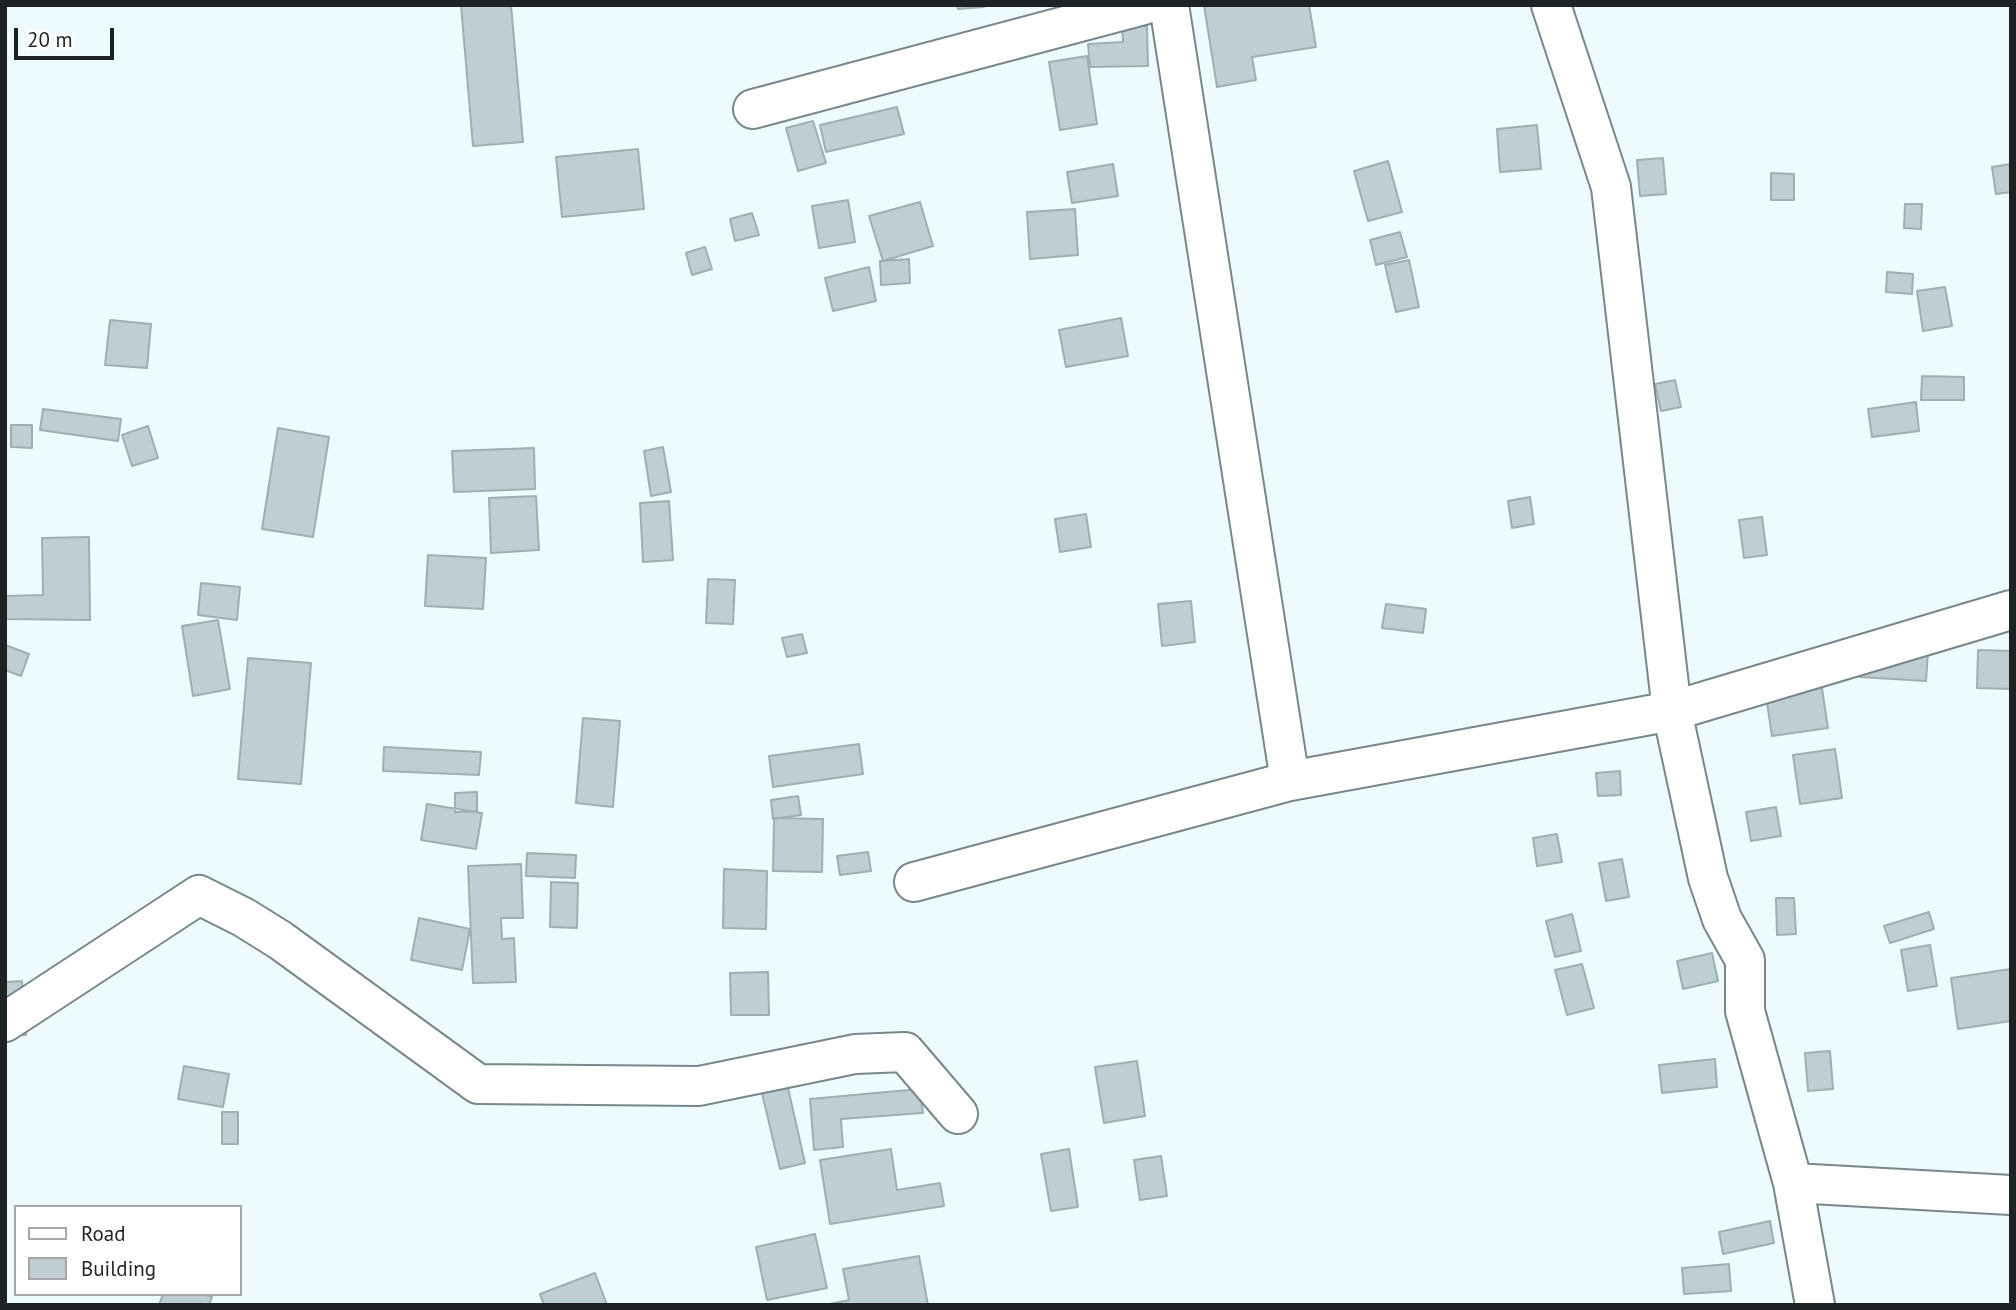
<!DOCTYPE html>
<html>
<head>
<meta charset="utf-8">
<style>
	body { margin:0 }
	#map { position:relative; width:2016px; height:1310px; overflow:hidden; background:#edfafe; font-family:"PT Sans",sans-serif }
	canvas { display:block }
	.frame { position:absolute; inset:0; border:7px solid #1d2325; pointer-events:none }
	.legend { position:absolute; left:14px; top:1205px; width:228px; height:91px; box-sizing:border-box; background:#fff; border:2px solid #a5a7a8; margin:0; padding:9px 12px; list-style:none; font-size:21px; color:#1d2325 }
	.legend li { display:flex; align-items:center; gap:14px; height:35px }
	.legend b { width:35px; border:2px solid #a5a7a8 }
	.scale { position:absolute; left:14px; top:28px; width:100px; height:32px; box-sizing:border-box; border:4px solid #1d2325; border-top:0; padding-left:9px; font-size:21px; line-height:24px; white-space:nowrap; color:#1d2325; -webkit-text-stroke:5px #fff; paint-order:stroke }
</style>
</head>
<body>
<div id="map">
<canvas width="2016" height="1310"></canvas>
<div class="frame"></div>
<ul class="legend">
<li><b style="height:9px;background:#fff"></b>Road</li>
<li><b style="height:19px;background:#beced3"></b>Building</li>
</ul>
<div class="scale">20 m</div>
</div>
<script>
const ctx = document.querySelector('canvas').getContext('2d');
ctx.lineJoin = 'round';
function paint(path, color) { ctx.fillStyle = color; ctx.fill(path, 'evenodd'); }
const shape = rows => new Path2D(rows.map(r => 'M' + r).join(''));
function stroke(path, color, width, dash) { ctx.strokeStyle = color; ctx.lineWidth = width; ctx.lineCap = dash ? 'butt' : 'round'; ctx.setLineDash(dash || []); ctx.stroke(path); }
const building = shape([
	[461,5,511,5,523,142,473,146,461,5],
	[957,5,984,5,984,7,958,9,957,5],
	[1204,5,1309,5,1316,47,1252,57,1256,80,1217,87,1204,5],
	[1122,26,1147,26,1148,66,1090,67,1088,44,1123,42,1122,26],
	[1087,56,1097,124,1060,130,1049,62,1087,56],
	[897,107,904,134,826,152,820,125,897,107],
	[813,121,826,163,798,171,786,128,813,121],
	[1537,125,1541,169,1500,172,1497,129,1537,125],
	[638,149,644,209,562,217,556,157,638,149],
	[1663,158,1666,194,1640,196,1637,160,1663,158],
	[1388,161,1402,212,1368,221,1354,171,1388,161],
	[1113,164,1118,196,1072,203,1067,172,1113,164],
	[2011,164,2011,192,1996,194,1992,167,2011,164],
	[1771,173,1794,174,1794,200,1771,200,1771,173],
	[848,200,855,242,819,248,812,206,848,200],
	[920,202,933,246,883,261,869,216,920,202],
	[1905,204,1922,204,1921,229,1904,228,1905,204],
	[1075,209,1078,255,1030,259,1027,212,1075,209],
	[752,213,759,235,735,241,730,219,752,213],
	[1400,232,1407,257,1376,265,1370,240,1400,232],
	[705,247,712,269,692,275,686,253,705,247],
	[909,259,910,283,881,285,880,261,909,259],
	[1409,260,1419,307,1396,312,1385,265,1409,260],
	[869,267,876,301,833,311,825,278,869,267],
	[1887,272,1913,274,1912,294,1886,292,1887,272],
	[1945,287,1952,326,1923,331,1917,291,1945,287],
	[1121,318,1128,356,1066,367,1059,330,1121,318],
	[110,320,151,324,147,368,105,365,110,320],
	[1922,376,1964,377,1964,400,1921,400,1922,376],
	[1675,380,1681,407,1661,411,1655,384,1675,380],
	[1916,402,1919,431,1872,437,1868,409,1916,402],
	[43,409,121,419,118,441,40,430,43,409],
	[11,425,32,425,32,448,11,447,11,425],
	[148,426,158,458,132,466,122,435,148,426],
	[278,428,329,437,313,537,262,529,278,428],
	[663,447,671,492,651,496,644,451,663,447],
	[534,448,535,489,454,492,452,451,534,448],
	[536,496,539,550,491,553,489,498,536,496],
	[1530,497,1534,524,1512,528,1508,501,1530,497],
	[669,501,673,560,643,562,640,503,669,501],
	[1086,514,1091,547,1060,552,1055,519,1086,514],
	[1762,517,1767,555,1744,558,1739,520,1762,517],
	[89,537,90,620,5,619,5,596,43,595,42,538,89,537],
	[428,555,486,558,483,609,425,606,428,555],
	[708,579,735,580,733,624,706,623,708,579],
	[201,583,240,587,237,620,198,615,201,583],
	[1191,601,1195,642,1162,646,1158,604,1191,601],
	[1386,604,1426,609,1423,633,1382,628,1386,604],
	[218,620,230,689,193,696,182,626,218,620],
	[802,634,807,653,787,657,782,638,802,634],
	[5,645,29,654,21,676,5,670,5,645],
	[1862,648,1928,652,1926,681,1860,677,1862,648],
	[1978,650,2011,651,2011,689,1977,688,1978,650],
	[248,658,311,663,301,784,238,779,248,658],
	[1819,669,1828,728,1772,736,1763,676,1819,669],
	[583,718,620,721,613,807,576,803,583,718],
	[859,744,863,774,773,787,769,756,859,744],
	[384,747,481,752,479,775,383,771,384,747],
	[1835,749,1842,798,1800,804,1793,755,1835,749],
	[1620,771,1621,795,1598,796,1596,773,1620,771],
	[477,792,477,811,455,812,455,793,477,792],
	[798,796,801,815,773,819,771,800,798,796],
	[427,804,482,813,476,849,421,840,427,804],
	[1776,807,1781,836,1751,841,1746,812,1776,807],
	[774,818,823,819,822,872,773,871,774,818],
	[1557,834,1562,862,1537,866,1533,838,1557,834],
	[868,852,871,871,840,875,837,856,868,852],
	[527,853,576,855,575,878,526,876,527,853],
	[1622,859,1629,897,1606,901,1599,863,1622,859],
	[521,864,523,918,501,918,502,939,514,938,516,982,473,983,468,866,521,864],
	[724,869,767,871,766,929,723,928,724,869],
	[551,882,578,883,577,928,550,927,551,882],
	[1776,898,1794,898,1796,934,1777,935,1776,898],
	[1929,912,1934,929,1890,943,1884,926,1929,912],
	[1572,914,1581,951,1555,957,1546,921,1572,914],
	[419,918,470,929,462,970,411,960,419,918],
	[1930,945,1937,986,1908,991,1901,950,1930,945],
	[1712,953,1718,981,1683,989,1677,961,1712,953],
	[1582,964,1594,1008,1567,1015,1555,970,1582,964],
	[2011,969,2011,1021,1958,1029,1951,978,2011,969],
	[768,972,769,1015,731,1015,730,973,768,972],
	[22,981,26,1035,5,1036,5,982,22,981],
	[1830,1051,1833,1089,1808,1091,1805,1053,1830,1051],
	[1715,1059,1717,1087,1662,1093,1659,1065,1715,1059],
	[1137,1061,1145,1116,1104,1123,1095,1067,1137,1061],
	[184,1066,229,1074,223,1107,178,1099,184,1066],
	[788,1088,805,1163,780,1169,762,1093,788,1088],
	[920,1089,923,1113,841,1119,843,1147,814,1150,810,1099,920,1089],
	[222,1112,238,1112,238,1144,222,1144,222,1112],
	[891,1149,897,1190,940,1183,944,1206,830,1224,820,1160,891,1149],
	[1069,1149,1078,1207,1051,1211,1041,1154,1069,1149],
	[1161,1156,1167,1196,1140,1200,1134,1160,1161,1156],
	[1770,1221,1774,1243,1723,1254,1719,1232,1770,1221],
	[815,1234,827,1288,767,1300,756,1247,815,1234],
	[919,1256,928,1305,825,1305,849,1300,843,1269,919,1256],
	[1729,1264,1731,1291,1684,1294,1682,1268,1729,1264],
	[595,1273,607,1305,544,1305,540,1294,595,1273],
	[163,1294,203,1294,212,1297,209,1305,159,1305,163,1294]
]);
paint(building, '#beced3');
stroke(building, '#9faeb3', 2);
const minor = shape([
	[1169,5,1290,781],
	[1551,5,1611,187,1672,711,1708,878,1722,919,1745,960,1745,1011,1793,1183,1815,1305],
	[753,109,1144,5],
	[914,882,1290,781,1672,711,2011,610],
	[5,1022,199,895,243,917,280,940,478,1084,699,1086,855,1054,905,1052,958,1114],
	[1793,1183,2011,1195]
]);
stroke(minor, '#78878b', 42);
stroke(minor, '#fff', 38);
</script>
</body>
</html>
